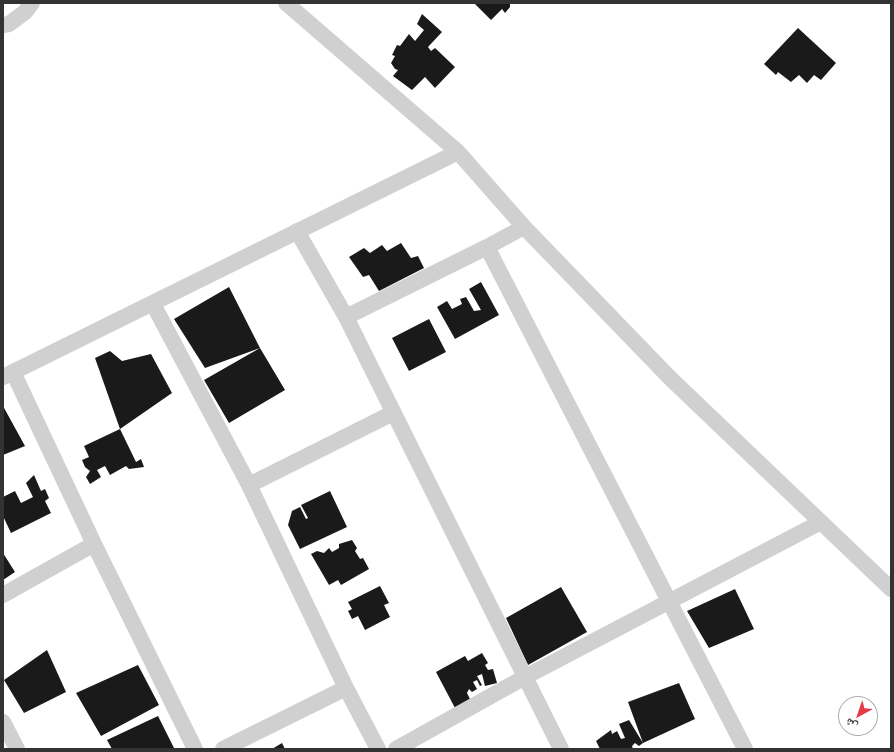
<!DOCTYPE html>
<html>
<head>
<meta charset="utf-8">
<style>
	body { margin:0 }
	#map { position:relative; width:894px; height:752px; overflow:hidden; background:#fff; font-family:"Space Grotesk","Noto Naskh Arabic",sans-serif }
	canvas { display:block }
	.frame { position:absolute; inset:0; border:4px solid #333; pointer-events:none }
	.north { position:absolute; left:838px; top:696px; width:40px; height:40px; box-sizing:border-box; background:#fff; border:1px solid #adadad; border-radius:50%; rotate:220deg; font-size:11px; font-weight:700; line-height:16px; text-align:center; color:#333 }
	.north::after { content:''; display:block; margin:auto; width:14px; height:18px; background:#e63946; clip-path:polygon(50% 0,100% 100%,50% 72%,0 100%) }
</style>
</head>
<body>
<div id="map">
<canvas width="894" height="752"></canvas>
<div class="frame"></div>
<div class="north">ش</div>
</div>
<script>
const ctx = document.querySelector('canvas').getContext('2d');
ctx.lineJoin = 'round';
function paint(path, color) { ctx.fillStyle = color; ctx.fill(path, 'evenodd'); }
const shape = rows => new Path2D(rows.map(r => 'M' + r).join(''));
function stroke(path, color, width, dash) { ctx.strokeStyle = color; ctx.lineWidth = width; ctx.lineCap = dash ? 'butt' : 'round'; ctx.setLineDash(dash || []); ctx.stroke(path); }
paint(shape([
	[474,3,510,3,510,7,505,13,502,9,491,20],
	[422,14,442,32,428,47,431,51,435,48,455,67,435,88,425,77,412,90,393,76,398,70,395,69,391,63,395,56,392,55,397,45,400,46,409,34,415,41,424,30,417,24],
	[798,28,836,63,821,80,814,75,807,83,799,75,791,82,778,72,776,75,764,64],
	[401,243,411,258,418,256,424,268,379,291,369,275,363,277,349,257,364,248,370,253,382,245,387,251],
	[481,282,499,315,455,339,437,307,447,301,452,309,462,304,460,299,466,297,474,311,481,310,469,289],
	[229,287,260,348,205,368,174,319],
	[429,319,446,352,409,371,392,338],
	[260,348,285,390,229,423,204,380],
	[110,351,122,361,151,354,172,393,120,429,95,358],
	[3,406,25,446,3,455],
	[120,429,136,462,141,459,144,467,129,469,126,466,110,475,105,466,97,470,101,477,90,484,86,477,90,471,85,467,82,460,89,457,84,446],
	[34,475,41,491,45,489,49,498,45,501,51,513,11,533,3,516,3,497,15,491,21,503,33,497,26,483],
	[330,491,347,527,300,549,288,525,292,511,300,507,306,519,308,518,301,505],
	[352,540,357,548,355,551,360,559,363,558,369,569,341,585,338,580,329,585,311,554,317,551,324,553,329,548,332,552,339,548,339,544],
	[3,553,15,572,3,580],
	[380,586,389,603,384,605,390,617,365,630,358,616,352,619,348,611,352,609,348,602],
	[561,587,587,632,528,665,506,618],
	[735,589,754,629,709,648,687,611],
	[47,650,66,692,24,713,4,680],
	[482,653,488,663,485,665,488,670,493,669,497,683,485,686,482,674,477,676,482,685,480,686,477,680,473,682,477,689,472,692,469,689,467,693,470,699,455,708,436,672,465,656,468,661],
	[138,665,159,705,101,736,76,693],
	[679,683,695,719,643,743,639,746,635,743,632,746,633,749,600,749,596,741,611,730,612,734,617,731,621,739,625,738,619,724,629,720,643,743,628,702],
	[158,716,174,748,112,749,107,740],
	[282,743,285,749,272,749]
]), '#1a1a1a');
stroke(shape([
	[286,3,458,152],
	[3,25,9,24,25,12,32,3],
	[297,231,346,317,561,749],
	[487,247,745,749],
	[153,304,249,485,346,688,378,749],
	[346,317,487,247,524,227],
	[13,372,94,544,195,749],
	[3,377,458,152,524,227,670,378,891,589],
	[249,485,393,413],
	[3,595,94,544],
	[3,722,17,749],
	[223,749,346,688],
	[396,749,525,677,821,522]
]), '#d0d0d0', 16);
</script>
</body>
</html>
